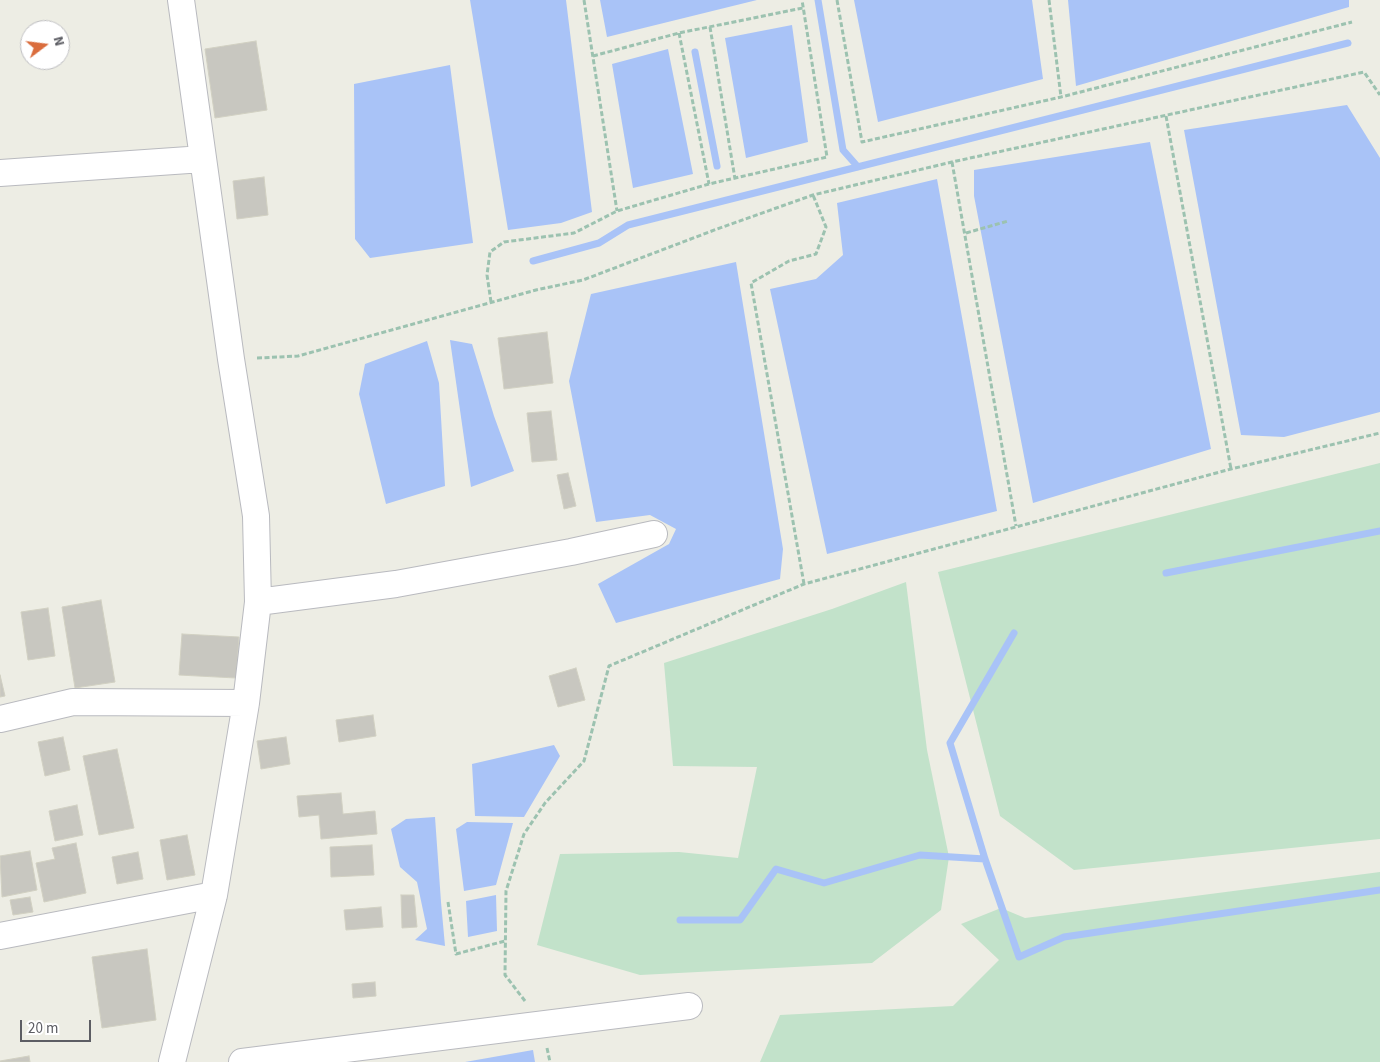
<!DOCTYPE html>
<html>
<head>
<meta charset="utf-8">
<style>
	body { margin:0 }
	#map { position:relative; width:1380px; height:1062px; overflow:hidden; background:#edede4; font-family:"Source Sans 3",sans-serif }
	canvas { display:block }
	.north { position:absolute; left:20px; top:20px; width:50px; height:50px; box-sizing:border-box; background:#fff; border:1px solid #bebec1; border-radius:50%; rotate:75deg; font-size:14px; font-weight:700; line-height:20px; text-align:center; color:#5c5d63 }
	.north::after { content:''; display:block; margin:auto; width:18px; height:22px; background:#da6d3d; clip-path:polygon(50% 0,100% 100%,50% 72%,0 100%) }
	.scale { position:absolute; left:20px; top:1020px; width:71px; height:22px; box-sizing:border-box; border:2px solid #5c5d63; border-top:0; padding-left:6px; font-size:15px; line-height:18px; white-space:nowrap; color:#5c5d63; -webkit-text-stroke:4px #fff; paint-order:stroke }
</style>
</head>
<body>
<div id="map">
<canvas width="1380" height="1062"></canvas>
<div class="north">N</div>
<div class="scale">20 m</div>
</div>
<script>
const ctx = document.querySelector('canvas').getContext('2d');
ctx.lineJoin = 'round';
function paint(path, color) { ctx.fillStyle = color; ctx.fill(path, 'evenodd'); }
const shape = rows => new Path2D(rows.map(r => 'M' + r).join(''));
function stroke(path, color, width, dash) { ctx.strokeStyle = color; ctx.lineWidth = width; ctx.lineCap = dash ? 'butt' : 'round'; ctx.setLineDash(dash || []); ctx.stroke(path); }
paint(shape([
	[1380,463,1380,839,1074,870,1000,816,938,572],
	[906,582,927,750,949,857,941,910,872,963,640,975,537,945,560,854,679,852,738,858,757,767,673,766,664,663,832,609],
	[1380,872,1380,1062,760,1062,780,1015,953,1006,999,960,961,924,1001,908,1025,918]
]), '#c2e2ca');
paint(shape([
	[470,0,566,0,592,212,561,223,508,230],
	[600,0,757,0,607,37],
	[854,0,1032,0,1043,79,878,122],
	[1068,0,1349,0,1349,7,1076,86],
	[792,25,808,142,746,158,725,38],
	[668,49,693,174,633,188,612,64],
	[450,65,473,243,370,258,355,239,354,84],
	[1347,105,1380,158,1380,412,1284,437,1241,435,1184,130],
	[1150,142,1211,449,1033,503,974,196,974,170],
	[937,179,997,511,827,554,770,289,816,279,843,255,837,203],
	[736,262,783,549,780,579,616,623,598,584,669,544,676,529,650,515,596,522,569,381,591,294],
	[450,340,472,344,494,416,514,471,471,487],
	[427,341,439,383,445,486,386,504,359,394,365,364],
	[554,745,560,756,524,817,475,816,472,764],
	[435,817,441,902,445,946,415,940,427,929,417,882,400,867,391,829,406,819],
	[467,822,513,823,496,885,464,891,456,829],
	[496,895,497,931,468,937,466,901],
	[533,1050,535,1062,465,1062]
]), '#a9c3f7');
stroke(shape([
	[818,0,843,150,858,167],
	[695,52,717,166],
	[533,261,599,243,628,225,1348,43],
	[1166,573,1380,531],
	[1014,633,950,743,985,859,1019,957,1064,937,1380,890],
	[680,920,740,920,776,869,824,883,920,855,985,859]
]), '#a9c3f7', 7);
const building = shape([
	[256,41,267,110,215,118,205,49,256,41],
	[264,177,268,215,237,219,233,181,264,177],
	[547,332,553,383,504,389,498,338,547,332],
	[551,411,557,460,532,462,527,413,551,411],
	[568,473,576,506,564,509,557,475,568,473],
	[101,600,115,682,75,688,62,607,101,600],
	[48,608,55,656,28,660,21,612,48,608],
	[182,634,239,637,236,678,179,675,182,634],
	[576,668,585,700,558,707,549,676,576,668],
	[0,675,5,696,0,697,0,675],
	[373,715,376,736,339,742,336,720,373,715],
	[63,737,70,770,45,776,38,742,63,737],
	[286,737,290,764,261,769,257,741,286,737],
	[117,749,134,828,99,835,83,756,117,749],
	[341,793,343,814,375,811,377,834,321,839,319,815,299,817,297,796,341,793],
	[77,805,83,835,55,841,49,811,77,805],
	[187,835,195,875,167,880,160,840,187,835],
	[76,843,86,893,44,902,36,863,55,859,52,848,76,843],
	[372,845,374,875,331,877,330,847,372,845],
	[30,851,37,890,2,897,0,856,30,851],
	[138,852,143,879,117,884,112,857,138,852],
	[401,895,414,895,417,927,402,928,401,895],
	[30,897,33,912,13,915,10,900,30,897],
	[381,907,383,927,346,930,344,910,381,907],
	[147,949,156,1020,102,1028,92,957,147,949],
	[375,982,376,996,353,998,352,984,375,982],
	[29,1056,30,1062,0,1062,0,1061,29,1056]
]);
paint(building, '#c8c7c0');
stroke(building, '#d1d0c2', 1);
const minor = shape([
	[0,173,203,159],
	[258,602,396,584,571,552,654,534],
	[0,719,73,702,246,703],
	[0,936,214,895],
	[172,1062,214,895,246,703,258,602,256,516,231,359,181,0],
	[242,1062,689,1006]
]);
stroke(minor, '#b9babf', 28);
stroke(shape([
	[584,0,617,211],
	[837,0,862,142,1061,97,1352,22],
	[1049,0,1061,97],
	[710,27,735,179],
	[679,33,709,184],
	[593,56,679,33,803,8],
	[1166,116,1231,469],
	[952,162,1016,526],
	[966,233,1008,221],
	[491,302,487,275,490,252,504,242,574,233,617,211,709,184,827,157,802,0],
	[257,358,298,356,536,290,583,280,717,229,813,195,952,162,1364,72,1380,95],
	[804,584,751,283,789,261,816,254,826,227,813,195],
	[448,902,456,954,505,941],
	[525,1001,505,975,506,891,524,834,545,803,584,761,609,666,804,584,1231,469,1380,433],
	[547,1048,550,1062]
]), '#9cc2b0', 3, [5, 2.5]);
stroke(minor, '#fff', 26);
</script>
</body>
</html>
